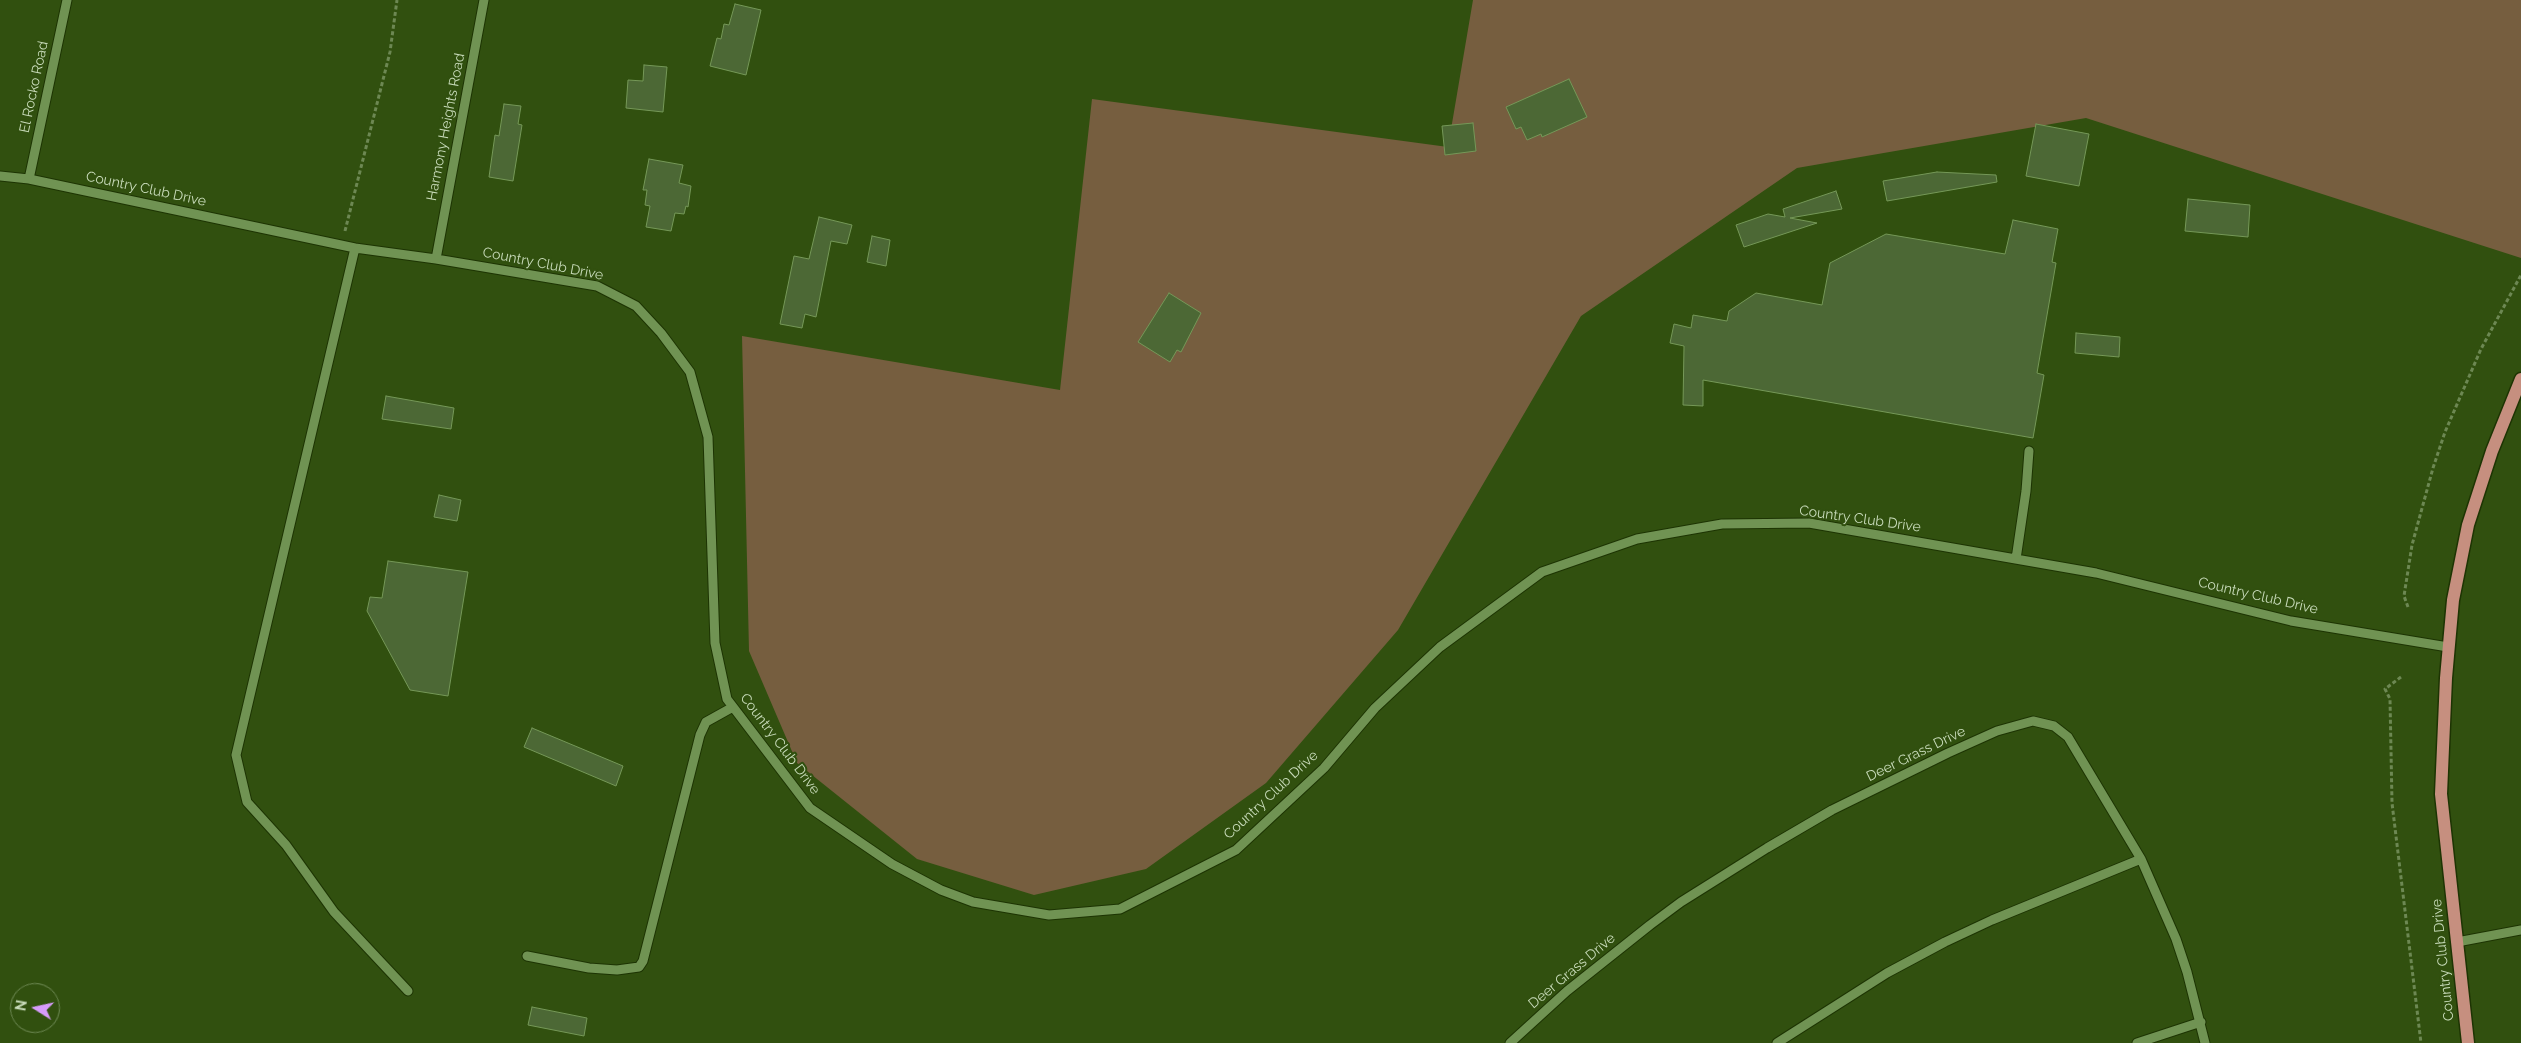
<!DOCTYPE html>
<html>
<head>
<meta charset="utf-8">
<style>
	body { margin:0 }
	#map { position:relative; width:2521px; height:1043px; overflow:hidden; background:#31500f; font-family:Raleway,sans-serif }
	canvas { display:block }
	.north { position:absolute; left:10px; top:983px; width:50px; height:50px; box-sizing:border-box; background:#31500f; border:1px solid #6d8853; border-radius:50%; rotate:280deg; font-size:14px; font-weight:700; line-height:20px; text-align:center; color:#c8dbba }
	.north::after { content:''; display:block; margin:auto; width:18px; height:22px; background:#d69bfa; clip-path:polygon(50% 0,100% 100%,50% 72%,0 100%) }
</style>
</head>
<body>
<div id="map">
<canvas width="2521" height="1043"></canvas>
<div class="north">N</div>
</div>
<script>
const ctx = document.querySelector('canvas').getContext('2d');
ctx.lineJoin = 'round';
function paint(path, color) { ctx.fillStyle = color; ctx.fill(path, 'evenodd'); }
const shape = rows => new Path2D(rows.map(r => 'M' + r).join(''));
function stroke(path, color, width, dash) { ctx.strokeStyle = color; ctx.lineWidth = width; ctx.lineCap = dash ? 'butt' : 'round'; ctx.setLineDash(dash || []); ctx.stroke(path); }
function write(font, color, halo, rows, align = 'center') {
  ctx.font = font + ' Raleway,sans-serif'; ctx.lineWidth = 4; ctx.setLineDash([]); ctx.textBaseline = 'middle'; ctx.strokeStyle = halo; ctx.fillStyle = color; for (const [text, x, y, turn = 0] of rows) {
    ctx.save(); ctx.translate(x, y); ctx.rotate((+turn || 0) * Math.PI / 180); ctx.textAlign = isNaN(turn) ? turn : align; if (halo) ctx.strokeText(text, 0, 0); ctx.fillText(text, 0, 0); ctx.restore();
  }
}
paint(shape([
	[1473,0,2521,0,2521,258,2086,118,1797,168,1581,316,1398,630,1266,783,1146,869,1034,895,917,859,797,763,749,651,742,336,1060,390,1092,99,1448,147]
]), '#765e3f');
const building = shape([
	[735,4,761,10,746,75,710,66,717,38,721,39,724,24,729,25,735,4],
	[644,65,667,67,663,112,626,108,628,80,643,81,644,65],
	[1569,79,1587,117,1542,137,1541,134,1527,140,1521,127,1516,129,1506,107,1569,79],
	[504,104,521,106,518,124,522,125,513,181,489,177,495,135,499,136,504,104],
	[1473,123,1476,151,1445,155,1442,126,1473,123],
	[2036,124,2089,134,2079,186,2026,176,2036,124],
	[649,159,683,165,679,183,691,186,688,207,686,206,684,214,675,213,671,231,646,227,650,206,645,205,647,190,643,190,649,159],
	[1937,172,1996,175,1997,182,1887,201,1883,181,1937,172],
	[1836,191,1842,209,1790,218,1817,223,1744,247,1736,225,1768,214,1785,217,1783,209,1836,191],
	[2188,199,2250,205,2248,237,2185,231,2188,199],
	[819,217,852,225,847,244,831,241,816,317,805,314,802,328,780,324,794,256,809,259,819,217],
	[2013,220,2058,229,2052,262,2056,263,2037,373,2044,375,2033,438,1703,380,1703,406,1683,405,1684,346,1670,343,1674,324,1691,328,1693,315,1727,321,1729,311,1756,293,1822,305,1830,263,1886,234,2005,254,2013,220],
	[872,236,890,240,886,266,867,262,872,236],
	[1169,293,1201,313,1181,352,1177,350,1170,362,1138,342,1169,293],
	[2076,333,2120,337,2119,357,2075,353,2076,333],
	[386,396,454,408,451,429,382,419,386,396],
	[439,495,461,500,457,521,434,517,439,495],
	[388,561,468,572,448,696,410,690,367,611,370,597,382,598,388,561],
	[532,728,623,766,616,786,524,747,532,728],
	[532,1007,587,1018,584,1036,528,1025,532,1007]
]);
paint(building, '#4c6835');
stroke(building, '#759858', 1);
const minor = shape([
	[0,176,29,179,355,248,436,259,597,286,636,306,661,333,690,372,708,437,715,643,727,699,810,808,892,864,941,890,973,902,1049,915,1120,909,1236,850,1324,768,1375,708,1440,647,1542,572,1637,539,1722,524,1809,523,2096,573,2291,621,2448,647],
	[29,179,67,0],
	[355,248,236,755,247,802,286,845,334,912,408,991],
	[436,259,484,0],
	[2016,559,2026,491,2029,451],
	[2457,942,2521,930],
	[527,956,589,968,617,970,639,967,643,961,700,735,706,722,733,707],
	[1510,1043,1567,991,1650,925,1681,902,1767,848,1832,810,1948,753,1997,731,2033,721,2054,726,2068,737,2141,859,2176,939,2187,972,2205,1043],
	[1777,1043,1887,973,1945,942,1992,920,2141,859],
	[2137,1043,2201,1022]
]);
const major = shape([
	[2468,1043,2441,794,2446,678,2453,600,2468,525,2492,451,2521,379]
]);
stroke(minor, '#1d3403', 11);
stroke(major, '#1d3403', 15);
stroke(shape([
	[345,231,390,52,397,0],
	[2408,607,2404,596,2412,545,2433,468,2445,432,2481,349,2521,275],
	[2401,677,2385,689,2390,699,2392,803,2421,1043]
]), '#6d8853', 3, [4, 2.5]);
stroke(minor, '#709353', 9);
stroke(major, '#c68f7f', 12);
write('14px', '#c8dbba', '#31500f', [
	["El Rocko Road",34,87,-78],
	["Harmony Heights Road",446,127,-79],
	["Country Club Drive",146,189,12],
	["Country Club Drive",543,264,11],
	["Country Club Drive",1860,519,8],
	["Country Club Drive",2258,596,13],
	["Country Club Drive",780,744,53],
	["Deer Grass Drive",1916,754,-26],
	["Country Club Drive",1271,795,-43],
	["Country Club Drive",2443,960,-96],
	["Deer Grass Drive",1572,971,-40]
]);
</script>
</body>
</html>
